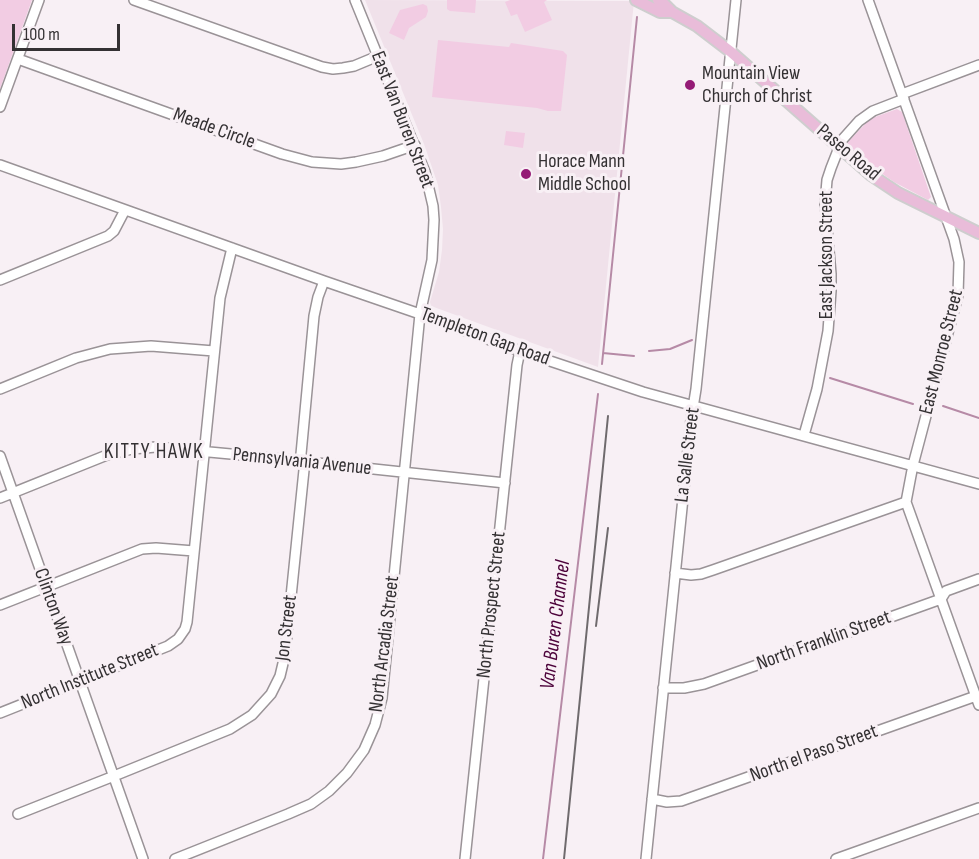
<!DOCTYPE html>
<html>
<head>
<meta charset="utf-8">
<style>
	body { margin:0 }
	#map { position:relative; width:979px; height:859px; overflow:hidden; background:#f8f0f5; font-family:"Sofia Sans Condensed",sans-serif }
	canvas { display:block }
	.scale { position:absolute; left:12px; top:24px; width:108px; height:27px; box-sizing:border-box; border:3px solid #343133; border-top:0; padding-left:8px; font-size:18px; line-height:21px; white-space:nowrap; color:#343133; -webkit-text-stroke:4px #f8f0f5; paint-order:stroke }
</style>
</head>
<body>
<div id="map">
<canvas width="979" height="859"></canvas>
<div class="scale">100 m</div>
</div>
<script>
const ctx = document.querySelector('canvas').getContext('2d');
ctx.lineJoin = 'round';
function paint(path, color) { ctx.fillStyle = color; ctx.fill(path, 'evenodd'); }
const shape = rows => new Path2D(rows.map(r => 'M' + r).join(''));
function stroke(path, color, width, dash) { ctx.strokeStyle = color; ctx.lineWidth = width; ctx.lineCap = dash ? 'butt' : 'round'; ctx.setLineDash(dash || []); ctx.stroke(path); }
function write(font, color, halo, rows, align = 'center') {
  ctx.font = font + ' "Sofia Sans Condensed",sans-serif'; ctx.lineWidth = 6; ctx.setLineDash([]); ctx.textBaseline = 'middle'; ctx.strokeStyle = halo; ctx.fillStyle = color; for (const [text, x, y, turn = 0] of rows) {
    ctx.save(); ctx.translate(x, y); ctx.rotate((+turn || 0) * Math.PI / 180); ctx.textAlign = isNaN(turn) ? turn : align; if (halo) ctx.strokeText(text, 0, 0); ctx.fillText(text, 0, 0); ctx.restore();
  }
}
paint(shape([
	[365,0,634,1,598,367,431,306,430,302,439,272,442,250,443,229,441,207,438,185,424,144]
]), '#f0e1ea');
paint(shape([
	[0,0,32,0,0,89],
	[447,0,476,0,475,13,450,11,447,9],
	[510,0,547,0,544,2,552,20,525,32,517,14,511,16,505,2],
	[423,4,427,6,428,11,426,17,409,28,404,40,389,33,400,10],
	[438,40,509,47,511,43,563,51,567,55,561,111,548,111,537,108,432,97],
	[897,109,902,112,931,197,928,200,894,182,874,168,848,145,848,142,868,121,875,117],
	[506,131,525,133,523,148,504,145]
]), '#f2cce3');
stroke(shape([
	[649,351,670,349,692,340],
	[603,353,634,356],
	[602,364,637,17],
	[830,378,913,404],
	[943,406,979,418],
	[543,859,598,394]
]), '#b68aa6', 2);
const minor = shape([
	[134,0,322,67,333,69,343,68,354,66,378,56],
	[868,0,954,239,959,262,958,295,913,465,906,502,979,705],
	[18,59,282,154,312,162,341,164,356,162,383,156,415,145],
	[902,94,979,65],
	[0,107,39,0],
	[0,165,324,281,420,314,520,351,643,392,979,484],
	[0,280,108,236,114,231,125,210],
	[0,389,76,358,110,349,151,346,214,351],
	[804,435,817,389,828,331,831,291,831,274,825,204,827,180,831,168,842,140,859,121,873,111,904,99],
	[0,456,143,859],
	[0,498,107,455,132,449,156,447,252,456,505,483],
	[675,573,691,575,701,574,713,570,906,502],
	[0,605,142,549,156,548,194,551],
	[663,688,684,688,704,684,941,599,946,591,979,579],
	[0,713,168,646,178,639,185,629,187,622,220,298,232,248],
	[652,799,667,802,681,801,976,696],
	[18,814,114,776,230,729,252,715,271,694,280,676,285,655,304,470,301,454,314,316,318,297,324,281],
	[175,859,288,814,311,804,329,791,347,773,364,750,375,725,382,698,420,314,432,260,434,220,433,206,425,172,355,0],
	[465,859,517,365,520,351],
	[646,859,691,420,696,389,736,0],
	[836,859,979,808]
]);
const major = shape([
	[636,0,660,12,672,12],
	[658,0,663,3,672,12,697,26,731,52,871,175,898,193,979,233]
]);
stroke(minor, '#9a9397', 12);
stroke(major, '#cecece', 14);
stroke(minor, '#fff', 9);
stroke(major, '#e9bcd9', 10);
stroke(shape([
	[596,626,608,528],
	[564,859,608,416]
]), '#6f6a6d', 2);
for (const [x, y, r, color] of [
	[690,85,6,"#951b76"],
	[526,174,6,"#951b76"]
]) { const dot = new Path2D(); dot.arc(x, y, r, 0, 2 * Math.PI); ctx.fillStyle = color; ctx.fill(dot); stroke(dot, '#f8f0f5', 2); }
write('20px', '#343133', '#f8f0f5', [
	["Mountain View",702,74],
	["Church of Christ",702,97],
	["Horace Mann",538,162],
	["Middle School",538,185]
], 'left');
write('20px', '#343133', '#f8f0f5', [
	["East Van Buren Street",402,120,69],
	["Meade Circle",214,129,20],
	["Paseo Road",848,153,40],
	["East Jackson Street",827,255,-90],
	["Templeton Gap Road",485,337,20],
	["East Monroe Street",942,352,-76],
	["La Salle Street",688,455,-83],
	["Pennsylvania Avenue",302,462,6],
	["North Prospect Street",492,605,-84],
	["Clinton Way",53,607,70],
	["Jon Street",287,628,-83],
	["North Franklin Street",824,641,-20],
	["North Arcadia Street",385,644,-83],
	["North Institute Street",90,677,-22],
	["North el Paso Street",814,754,-20]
]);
ctx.letterSpacing = '1.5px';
write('21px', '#343133', '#f8f0f5', [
	["KITTY HAWK",154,453]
]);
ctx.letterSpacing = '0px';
write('italic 21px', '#4c023a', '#f8f0f5', [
	["Van Buren Channel",556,625,-83]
]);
</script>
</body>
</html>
